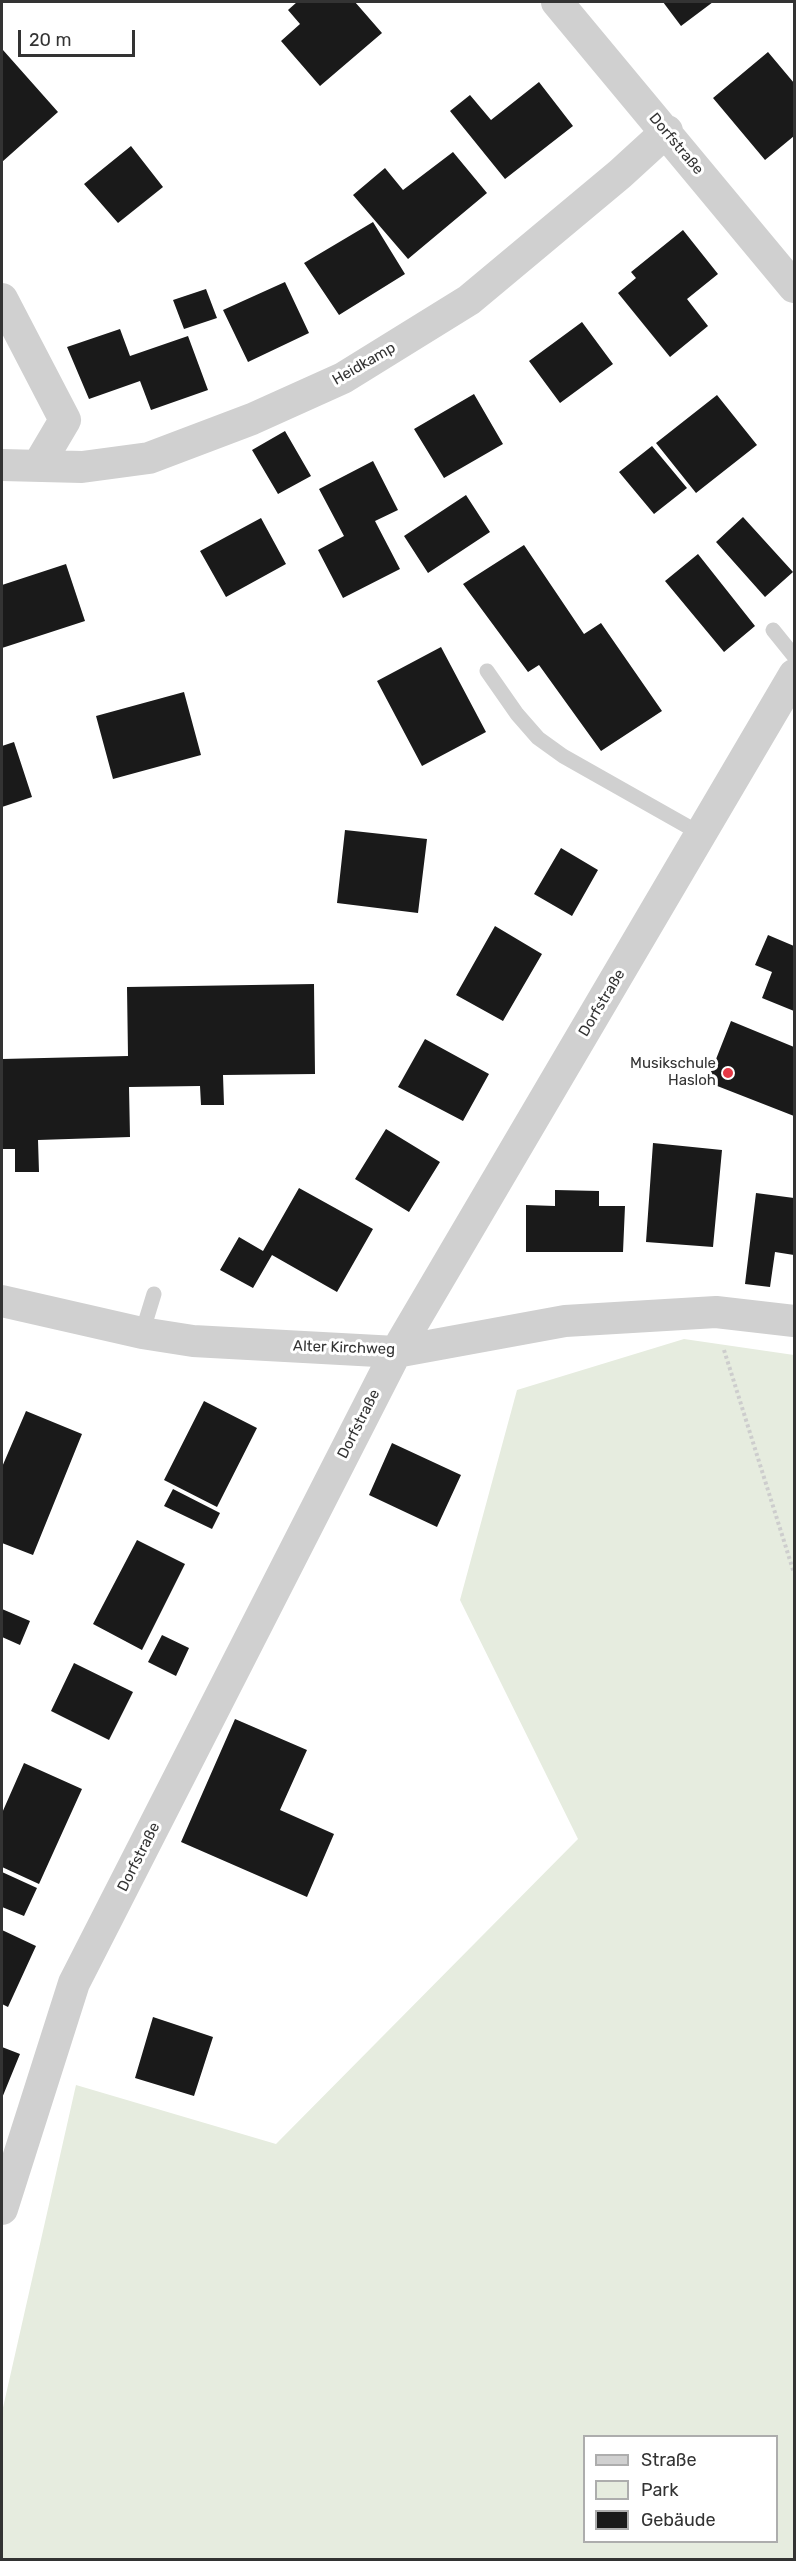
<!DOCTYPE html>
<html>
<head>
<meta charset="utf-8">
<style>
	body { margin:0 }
	#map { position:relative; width:796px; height:2561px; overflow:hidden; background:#fff; font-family:Rubik,sans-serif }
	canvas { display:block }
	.frame { position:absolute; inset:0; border:3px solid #333; pointer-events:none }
	.legend { position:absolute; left:583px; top:2435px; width:195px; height:108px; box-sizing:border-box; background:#fff; border:2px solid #adadad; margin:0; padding:8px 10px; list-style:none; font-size:18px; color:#333 }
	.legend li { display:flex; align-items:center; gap:12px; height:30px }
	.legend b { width:30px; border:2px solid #adadad }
	.scale { position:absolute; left:18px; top:30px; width:117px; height:27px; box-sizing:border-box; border:3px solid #333; border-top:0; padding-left:8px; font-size:18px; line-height:21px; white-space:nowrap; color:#333; -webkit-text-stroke:4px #fff; paint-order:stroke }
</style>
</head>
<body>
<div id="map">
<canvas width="796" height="2561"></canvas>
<div class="frame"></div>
<ul class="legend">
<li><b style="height:8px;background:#d0d0d0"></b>Straße</li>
<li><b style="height:16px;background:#e6ecdf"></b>Park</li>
<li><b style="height:16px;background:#1a1a1a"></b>Gebäude</li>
</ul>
<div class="scale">20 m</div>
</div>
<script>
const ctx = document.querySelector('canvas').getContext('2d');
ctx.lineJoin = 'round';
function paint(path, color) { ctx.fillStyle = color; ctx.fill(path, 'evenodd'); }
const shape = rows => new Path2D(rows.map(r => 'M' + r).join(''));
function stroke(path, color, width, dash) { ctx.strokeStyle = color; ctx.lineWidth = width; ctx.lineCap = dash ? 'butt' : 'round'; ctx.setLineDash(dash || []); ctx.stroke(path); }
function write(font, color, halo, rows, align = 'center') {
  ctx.font = font + ' Rubik,sans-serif'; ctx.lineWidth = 6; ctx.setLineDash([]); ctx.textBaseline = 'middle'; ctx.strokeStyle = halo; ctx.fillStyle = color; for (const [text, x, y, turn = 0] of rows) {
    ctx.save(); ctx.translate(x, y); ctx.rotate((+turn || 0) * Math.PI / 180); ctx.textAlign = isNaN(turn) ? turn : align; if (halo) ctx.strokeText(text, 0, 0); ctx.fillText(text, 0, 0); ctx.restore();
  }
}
paint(shape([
	[684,1339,794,1355,794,2559,2,2559,2,2412,76,2085,276,2144,578,1839,460,1600,517,1390],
	[584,2436,776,2436,776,2542,584,2542]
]), '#e6ecdf');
paint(shape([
	[297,2,355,2,382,33,320,86,281,41,300,24,288,10],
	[663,2,713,2,681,26],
	[3,50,58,112,2,162,2,52],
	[768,52,794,83,794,136,765,160,713,98],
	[539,82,573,126,505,179,450,111,470,95,491,120],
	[131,146,163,187,118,223,84,184],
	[453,152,487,193,408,259,353,195,385,168,403,190],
	[373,222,405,274,339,315,304,263],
	[683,230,718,274,687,299,708,326,670,357,618,293,636,278,631,272],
	[285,282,309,333,248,362,223,310],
	[206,289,217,318,184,329,173,300],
	[582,322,613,364,560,403,529,361],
	[120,329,130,356,188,336,208,390,151,410,140,381,89,399,67,347],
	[474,394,503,444,444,478,414,429],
	[717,395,757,445,696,493,656,443],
	[285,431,311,476,278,494,252,450],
	[652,446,687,488,654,514,619,472],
	[373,461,398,510,375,521,400,569,343,598,318,550,344,536,319,489],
	[466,495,490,532,428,573,404,536],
	[743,517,793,572,765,597,716,542],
	[261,518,286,564,226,597,200,551],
	[524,545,584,634,601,623,662,711,601,751,539,665,528,672,463,584],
	[698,554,755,626,724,652,665,581],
	[66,564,85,621,2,648,2,585],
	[441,647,486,732,422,766,377,681],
	[184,692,201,755,113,779,96,716],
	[14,742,32,797,2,807,2,746],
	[345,830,427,839,418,913,337,903],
	[561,848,598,870,572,916,534,894],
	[495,926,542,954,503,1021,456,995],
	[768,935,794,946,794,1011,762,998,772,972,755,965],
	[314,984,315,1074,223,1075,224,1105,201,1105,200,1086,129,1087,130,1137,38,1140,39,1172,15,1172,15,1149,2,1149,2,1059,128,1056,127,987],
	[731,1021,794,1047,794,1116,707,1082],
	[425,1039,489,1074,463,1121,398,1087],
	[386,1129,440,1162,409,1212,355,1179],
	[653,1143,722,1150,713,1247,646,1242],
	[299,1188,373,1229,337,1292,272,1255,253,1288,220,1270,239,1237,263,1251],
	[555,1190,599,1191,599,1206,625,1206,623,1252,526,1252,526,1205,555,1206],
	[756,1193,794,1198,794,1255,775,1252,770,1287,745,1284],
	[204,1401,257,1428,217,1507,164,1480],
	[26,1411,82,1434,33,1555,2,1543,2,1467],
	[392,1443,461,1475,437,1527,369,1495],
	[173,1489,220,1513,212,1529,164,1506],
	[137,1540,185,1564,142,1650,93,1624],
	[2,1609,30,1621,20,1645,2,1637],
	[162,1635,189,1648,176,1676,148,1662],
	[74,1663,133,1692,109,1740,51,1711],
	[235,1719,307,1750,280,1810,334,1834,307,1897,181,1842],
	[24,1763,82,1789,39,1884,2,1867,2,1813],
	[2,1872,37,1888,24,1916,2,1907],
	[2,1930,36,1946,8,2007,2,2004],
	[153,2017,213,2037,194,2096,135,2078],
	[2,2047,20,2054,2,2098]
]), '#1a1a1a');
stroke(shape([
	[724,1350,794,1573]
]), '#cdcdcd', 4, [3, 3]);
stroke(shape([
	[773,630,794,656],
	[487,671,517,714,538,738,563,756,701,834],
	[142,1333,154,1294]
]), '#d0d0d0', 15);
stroke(shape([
	[557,2,794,287],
	[2,299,65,420,39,464],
	[2,465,82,467,149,458,252,419,343,378,469,300,620,174,667,131],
	[2,1301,142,1333,193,1341,396,1352,565,1321,716,1312,794,1321],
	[2,2209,74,1983,396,1352,794,675]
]), '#d0d0d0', 32);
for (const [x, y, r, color] of [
	[728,1073,6,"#e63946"]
]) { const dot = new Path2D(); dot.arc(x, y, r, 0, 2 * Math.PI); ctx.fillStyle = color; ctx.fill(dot); stroke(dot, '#fff', 2); }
write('15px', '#333', '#fff', [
	["Dorfstraße",676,144,50],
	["Heidkamp",364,364,-30],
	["Dorfstraße",602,1003,-59],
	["Alter Kirchweg",344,1348,2],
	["Dorfstraße",359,1424,-63],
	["Dorfstraße",139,1857,-63]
]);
write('15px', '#333', '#fff', [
	["Musikschule",716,1064],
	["Hasloh",716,1081]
], 'right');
</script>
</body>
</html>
